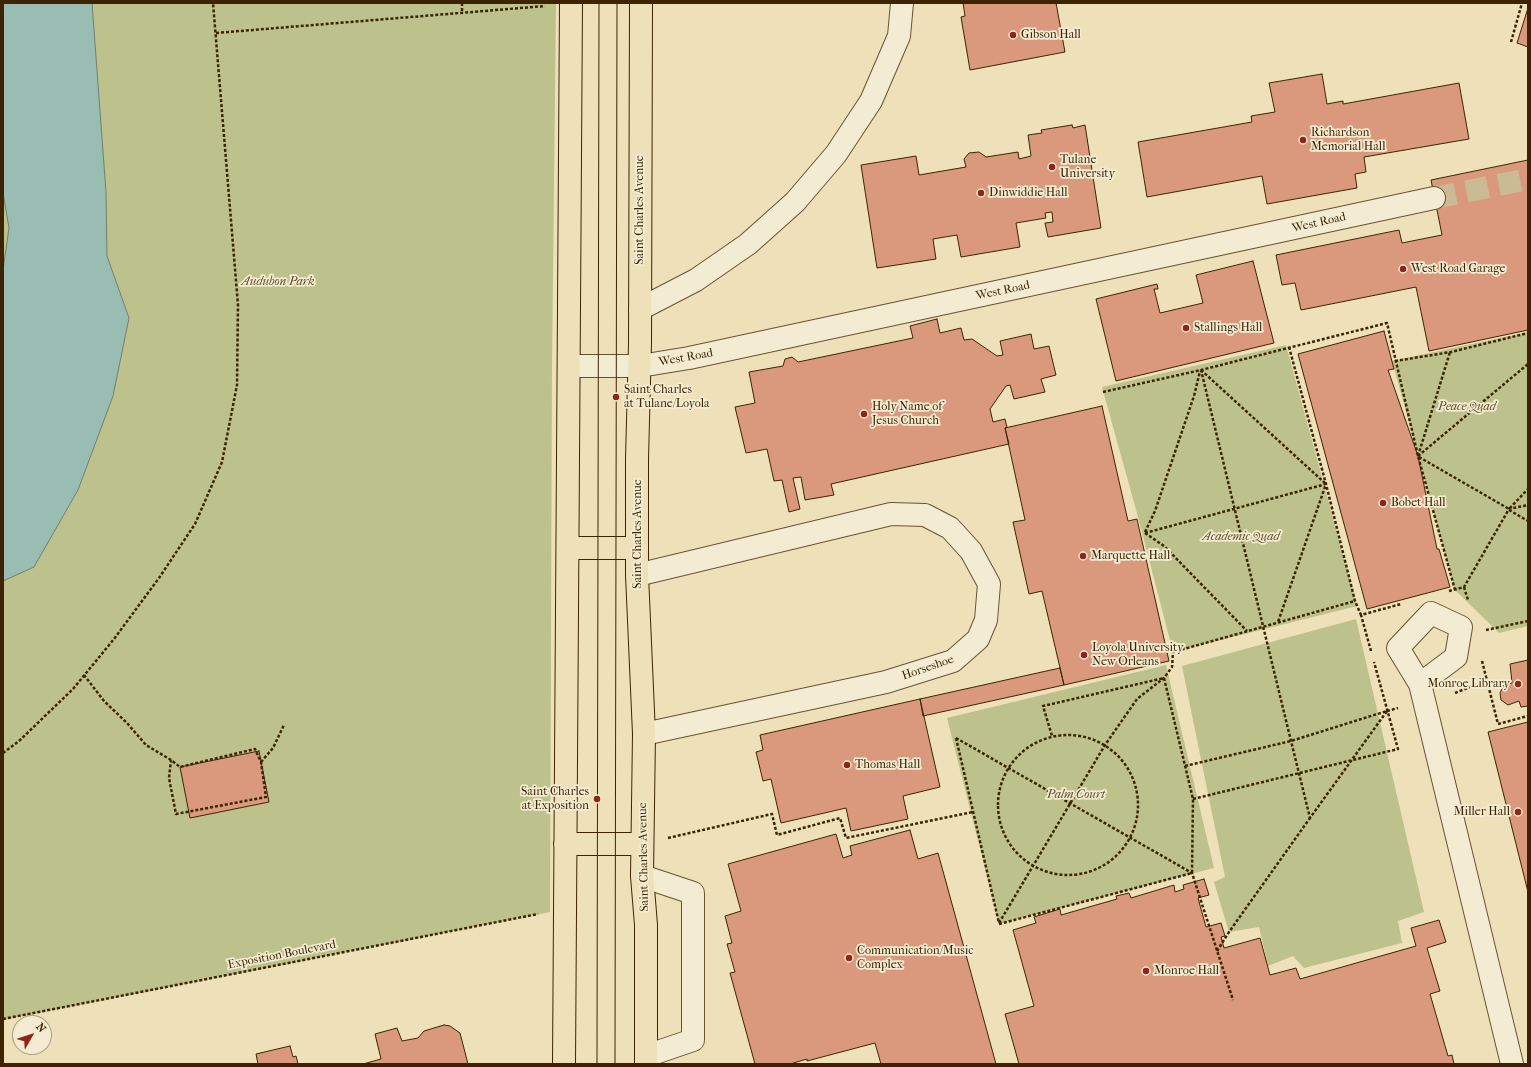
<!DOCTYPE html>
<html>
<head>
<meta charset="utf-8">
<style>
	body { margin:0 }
	#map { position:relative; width:1531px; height:1067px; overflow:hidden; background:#eee1ba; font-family:"IM FELL French Canon",serif }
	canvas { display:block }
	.frame { position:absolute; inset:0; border:4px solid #3c2403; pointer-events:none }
	.north { position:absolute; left:12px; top:1015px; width:40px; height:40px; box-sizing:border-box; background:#f4ecd2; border:1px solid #aa9c7f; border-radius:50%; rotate:51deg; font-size:11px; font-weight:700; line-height:16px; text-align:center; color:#3c2403 }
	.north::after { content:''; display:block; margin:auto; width:14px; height:18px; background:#8f2418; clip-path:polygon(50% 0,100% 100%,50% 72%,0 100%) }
</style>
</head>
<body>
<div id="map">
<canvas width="1531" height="1067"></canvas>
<div class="frame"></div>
<div class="north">N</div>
</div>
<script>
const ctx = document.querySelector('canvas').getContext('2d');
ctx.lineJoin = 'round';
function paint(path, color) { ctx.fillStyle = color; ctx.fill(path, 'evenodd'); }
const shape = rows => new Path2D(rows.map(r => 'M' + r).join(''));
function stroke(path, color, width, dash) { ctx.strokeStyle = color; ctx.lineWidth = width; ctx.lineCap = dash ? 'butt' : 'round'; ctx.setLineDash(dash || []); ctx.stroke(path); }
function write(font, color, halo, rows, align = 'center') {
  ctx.font = font + ' "IM FELL French Canon",serif'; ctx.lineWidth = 3.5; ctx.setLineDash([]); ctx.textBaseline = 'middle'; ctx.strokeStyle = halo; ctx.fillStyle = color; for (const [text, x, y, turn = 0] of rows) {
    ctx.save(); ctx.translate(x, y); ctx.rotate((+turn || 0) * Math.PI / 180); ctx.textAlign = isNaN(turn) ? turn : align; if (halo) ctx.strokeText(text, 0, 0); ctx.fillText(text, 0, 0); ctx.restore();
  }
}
paint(shape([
	[3,3,556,3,552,368,550,912,3,1020],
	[1528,332,1528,626,1499,633,1455,590,1392,361],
	[1286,345,1357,606,1173,652,1138,517,1102,387],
	[1356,619,1424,912,1398,921,1402,943,1304,968,1293,956,1268,966,1259,927,1229,932,1214,882,1225,877,1182,666],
	[1166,665,1214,868,999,924,947,718]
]), '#bdc28c');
const water = shape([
	[3,3,92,3,106,192,107,256,129,318,113,396,78,490,34,567,3,581,3,270,9,228,3,193,3,3]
]);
paint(water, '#99bdb2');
stroke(water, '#74806c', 1);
const building = shape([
	[963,3,1056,3,1065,52,970,70,961,17,965,16,963,3],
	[1528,8,1528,47,1517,43,1528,8],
	[1322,74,1327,104,1343,101,1343,104,1459,83,1469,139,1364,157,1366,172,1355,174,1357,188,1267,204,1262,176,1147,197,1138,142,1252,122,1251,116,1275,112,1269,83,1322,74],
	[1072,125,1073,128,1085,125,1101,228,1048,237,1045,223,1053,222,1052,212,1045,213,1046,218,1016,223,1020,247,961,257,957,235,933,239,936,259,877,268,861,165,916,156,919,175,966,167,964,159,969,153,979,152,986,157,1018,152,1019,159,1031,156,1028,135,1042,133,1041,130,1072,125],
	[1528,160,1528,330,1429,351,1416,287,1301,310,1295,283,1282,285,1276,255,1399,230,1402,243,1442,235,1431,180,1528,160],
	[1253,261,1274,343,1116,381,1096,299,1157,284,1158,289,1154,289,1160,313,1203,303,1196,275,1253,261],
	[937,319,940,333,961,328,964,340,972,339,997,356,1003,355,1000,341,1031,334,1034,349,1049,346,1056,375,1041,379,1045,392,1014,399,1010,385,1006,386,990,409,993,422,1005,419,1007,427,1005,428,1009,444,831,484,834,495,805,500,801,477,793,478,800,509,789,512,782,480,774,481,767,449,746,453,735,407,755,403,749,372,783,366,785,359,792,357,798,362,913,338,910,326,937,319],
	[1384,331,1394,369,1388,370,1418,456,1437,549,1439,549,1450,587,1367,609,1298,354,1384,331],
	[1102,406,1128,521,1137,519,1169,661,1064,685,1042,591,1029,594,1013,522,1025,520,1005,428,1102,406],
	[1528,660,1528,706,1521,707,1519,701,1508,705,1501,700,1500,693,1504,685,1512,683,1510,664,1528,660],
	[1060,668,1064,685,923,716,920,699,1060,668],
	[920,699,940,787,903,796,908,819,851,831,846,808,781,823,771,779,763,781,756,752,763,750,760,735,920,699],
	[1528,722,1528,892,1488,732,1528,722],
	[259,751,269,802,190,818,180,767,259,751],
	[910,830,918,859,938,853,996,1064,881,1064,875,1043,807,1061,807,1059,790,1064,755,1064,730,973,735,972,727,944,732,943,725,916,741,911,728,864,836,834,843,858,852,855,850,846,910,830],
	[1204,879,1209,895,1198,898,1206,927,1221,923,1225,936,1221,937,1224,948,1260,938,1270,975,1296,968,1300,979,1416,946,1411,928,1439,920,1446,942,1427,948,1440,991,1430,994,1448,1056,1452,1055,1454,1064,1019,1064,1005,1014,1034,1006,1013,930,1036,923,1034,917,1060,909,1061,915,1117,899,1116,896,1129,893,1131,898,1174,885,1175,892,1184,889,1183,885,1204,879],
	[444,1025,450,1026,460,1033,468,1064,363,1064,381,1059,375,1034,397,1028,402,1041,418,1038,424,1031,444,1025],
	[290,1046,293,1057,296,1056,298,1064,258,1064,256,1054,290,1046]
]);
paint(building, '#da987d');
stroke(building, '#3c2403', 1);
stroke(shape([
	[1434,198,1528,179]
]), '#cabb95', 22, [22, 11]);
const minor = shape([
	[640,309,696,280,748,244,795,202,836,154,871,101,899,36,902,3],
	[569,366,640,366,689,358,1434,198],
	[637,575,891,514,925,515,950,528,971,551,989,584,986,620,978,639,953,661,886,682,644,734],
	[1420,684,1456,657,1461,627,1431,613,1398,648,1420,684,1512,1064],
	[642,876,693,893,693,1040,646,1056]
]);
const major = shape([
	[641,3,640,343,637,459,637,575,644,734,642,876,646,925,646,1064],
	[568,548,637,548],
	[565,844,642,844],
	[564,1064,571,3]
]);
stroke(minor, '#685331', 24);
stroke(major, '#3c2403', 24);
stroke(shape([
	[462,3,462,12],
	[216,33,545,6],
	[1511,42,1522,3],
	[1289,347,1326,484,1355,601,1361,615],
	[1395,361,1451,352,1528,333],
	[1201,370,1326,484],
	[1103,392,1201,370,1387,323,1418,456,1455,590],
	[1418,456,1528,364],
	[1418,456,1450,352],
	[1419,457,1509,509,1528,489],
	[1509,510,1528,521],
	[1145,532,1155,511,1194,396,1200,371],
	[1145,533,1326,484,1278,622],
	[1145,533,1164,546,1247,631],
	[1464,587,1468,600],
	[1449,591,1464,587,1509,509,1528,505],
	[1486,630,1528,621],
	[1371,651,1361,615,1401,604],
	[1482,661,1498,724,1528,716],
	[84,675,104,701,127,723,146,745,171,760,180,767,255,749,261,762,266,797,176,814,169,778,171,760],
	[1455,693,1487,680],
	[1387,711,1398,708],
	'998 805a70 70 0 1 1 140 0a70 70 0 1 1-140 0Z',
	[956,738,1192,873,1233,1000],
	[956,738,999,923],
	[3,753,19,741,73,689,114,639,159,578,195,524,222,462,237,385,238,305,213,3],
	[261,762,273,748,284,725],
	[1185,766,1291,741,1387,711,1310,818,1291,741,1263,626,1201,370],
	[1193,799,1398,749,1374,662],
	[668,838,772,814,777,835,840,818,846,838,973,812],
	[999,923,1105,745,1137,699,1164,678,1172,667,1173,652,1355,601],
	[999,924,1192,873,1193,799,1164,678,1043,706,1052,736],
	[1217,951,1229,932,1310,818],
	[3,1019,538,914]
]), '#3c2403', 2.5, [3, 2]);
stroke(minor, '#f4ecd2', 22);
stroke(major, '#eee1ba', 22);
stroke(shape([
	[597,1064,599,3],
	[615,1064,617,3]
]), '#3c2403', 1);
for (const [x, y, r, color] of [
	[1013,35,4,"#8f2418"],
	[1303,140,4,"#8f2418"],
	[1052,167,4,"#8f2418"],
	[981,193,4,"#8f2418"],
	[1403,269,4,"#8f2418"],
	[1186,328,4,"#8f2418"],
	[616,397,4,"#8f2418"],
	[864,414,4,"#8f2418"],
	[1383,503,4,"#8f2418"],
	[1083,556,4,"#8f2418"],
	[1084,655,4,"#8f2418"],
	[1518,684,4,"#8f2418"],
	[847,765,4,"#8f2418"],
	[597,799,4,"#8f2418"],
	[1518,812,4,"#8f2418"],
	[849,958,4,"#8f2418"],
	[1146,971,4,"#8f2418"]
]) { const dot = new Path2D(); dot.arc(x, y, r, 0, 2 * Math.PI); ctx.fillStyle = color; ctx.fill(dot); stroke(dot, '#f4ecd2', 1.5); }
write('12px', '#3c2403', '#f4ecd2', [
	["Gibson Hall",1021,35],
	["Richardson",1311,133],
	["Memorial Hall",1311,147],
	["Tulane",1060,160],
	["University",1060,174],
	["Dinwiddie Hall",989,193],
	["West Road Garage",1411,269],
	["Stallings Hall",1194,328],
	["Saint Charles",624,390],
	["at Tulane/Loyola",624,404],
	["Holy Name of",872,407],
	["Jesus Church",872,421],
	["Bobet Hall",1391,503],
	["Marquette Hall",1091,556],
	["Loyola University",1092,648],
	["New Orleans",1092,662],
	["Monroe Library",1510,684,"right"],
	["Thomas Hall",855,765],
	["Saint Charles",589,792,"right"],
	["at Exposition",589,806,"right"],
	["Miller Hall",1510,812,"right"],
	["Communication/Music",857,951],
	["Complex",857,965],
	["Monroe Hall",1154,971]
], 'left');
write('12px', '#3c2403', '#f4ecd2', [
	["Saint Charles Avenue",640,210,-90],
	["West Road",1319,223,-13],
	["West Road",1003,291,-12],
	["West Road",686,358,-10],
	["Saint Charles Avenue",638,534,-90],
	["Horseshoe",928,668,-19],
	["Saint Charles Avenue",644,857,-91],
	["Exposition Boulevard",282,955,-11]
]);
write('italic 12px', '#5c4c25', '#f4ecd2', [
	["Audubon Park",278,282],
	["Peace Quad",1467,407],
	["Academic Quad",1241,537],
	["Palm Court",1076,795]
]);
</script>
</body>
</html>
